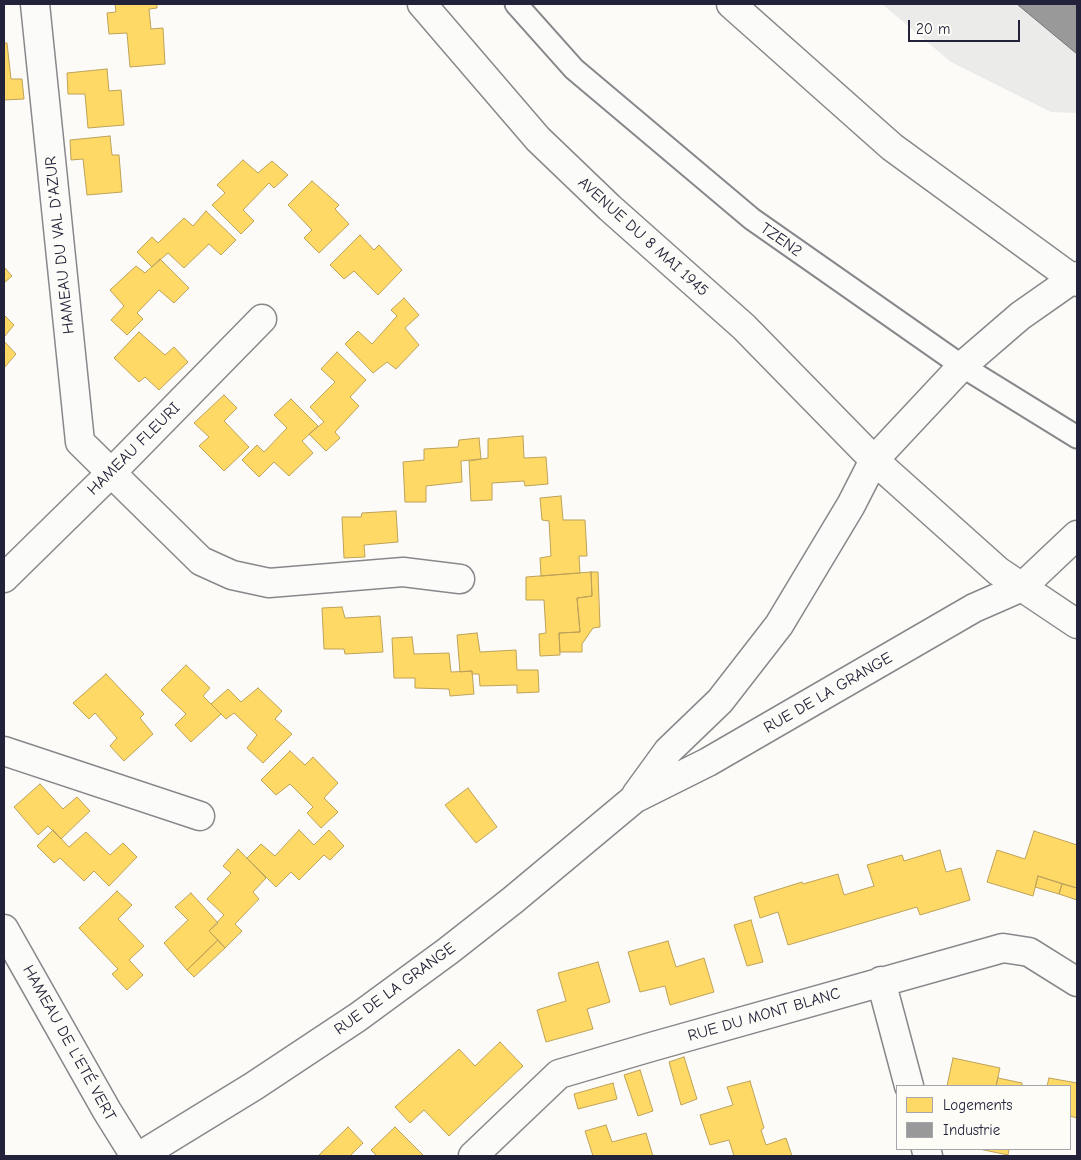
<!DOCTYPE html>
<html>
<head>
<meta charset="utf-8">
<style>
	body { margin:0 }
	#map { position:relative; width:1081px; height:1160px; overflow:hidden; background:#fcfbf8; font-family:"Comic Neue",sans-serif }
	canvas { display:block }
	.frame { position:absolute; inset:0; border:5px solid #22223b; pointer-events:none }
	.legend { position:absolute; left:896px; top:1085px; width:175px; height:65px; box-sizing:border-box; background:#fdfcf7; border:1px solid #a5a5ac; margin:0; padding:6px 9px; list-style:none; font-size:15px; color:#22223b }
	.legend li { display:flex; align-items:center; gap:10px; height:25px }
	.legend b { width:25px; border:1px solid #a5a5ac }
	.scale { position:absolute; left:908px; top:20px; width:112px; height:22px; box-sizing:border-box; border:2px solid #22223b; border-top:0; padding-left:6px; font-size:15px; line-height:18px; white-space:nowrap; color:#22223b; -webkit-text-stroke:4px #fdfcf7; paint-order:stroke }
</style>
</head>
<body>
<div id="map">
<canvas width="1081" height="1160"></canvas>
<div class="frame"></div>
<ul class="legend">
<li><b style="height:14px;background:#ffd966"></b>Logements</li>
<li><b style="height:14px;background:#999"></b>Industrie</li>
</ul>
<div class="scale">20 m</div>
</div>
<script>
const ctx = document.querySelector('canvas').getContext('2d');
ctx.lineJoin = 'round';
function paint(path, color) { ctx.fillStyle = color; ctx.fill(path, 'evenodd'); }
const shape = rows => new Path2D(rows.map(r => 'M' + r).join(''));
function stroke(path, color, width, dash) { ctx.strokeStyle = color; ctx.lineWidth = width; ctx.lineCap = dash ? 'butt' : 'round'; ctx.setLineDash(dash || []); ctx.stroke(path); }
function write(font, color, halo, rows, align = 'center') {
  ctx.font = font + ' "Comic Neue",sans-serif'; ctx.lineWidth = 5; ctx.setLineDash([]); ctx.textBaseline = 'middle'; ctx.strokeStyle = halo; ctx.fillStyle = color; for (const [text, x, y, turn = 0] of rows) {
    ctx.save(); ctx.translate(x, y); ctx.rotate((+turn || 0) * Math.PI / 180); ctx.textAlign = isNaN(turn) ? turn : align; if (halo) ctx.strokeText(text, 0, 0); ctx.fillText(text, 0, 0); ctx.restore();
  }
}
paint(shape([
	[882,4,1077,4,1077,113,1051,112,951,62]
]), '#ebebe9');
const homes = shape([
	[115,4,157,4,157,8,149,9,151,29,163,28,165,64,130,67,127,33,109,34,107,13,116,12,115,4],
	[4,43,7,43,11,79,22,79,24,99,4,100,4,43],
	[107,69,109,91,121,90,124,125,88,128,85,94,68,94,67,73,107,69],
	[110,136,112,155,119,155,122,192,87,195,83,159,71,160,70,140,110,136],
	[243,160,258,173,272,161,288,175,274,188,269,183,243,210,254,221,241,234,212,205,225,193,217,185,243,160],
	[312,181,339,205,335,209,349,224,319,253,304,238,312,230,288,205,312,181],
	[206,211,236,240,221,255,209,244,184,268,168,253,152,267,137,252,152,237,158,243,184,218,193,226,206,211],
	[360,235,374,250,379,245,402,270,378,295,354,271,344,279,330,265,360,235],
	[160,259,189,288,174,303,159,290,137,313,143,319,127,335,111,320,124,306,110,290,136,266,145,273,160,259],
	[4,267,12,276,4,283,4,267],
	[404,298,419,315,405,328,419,345,396,369,387,362,373,373,345,344,358,331,372,344,397,316,391,310,404,298],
	[4,315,14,325,4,337,4,315],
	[139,332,165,355,174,347,188,362,159,390,145,377,139,382,114,358,139,332],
	[4,341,16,354,4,368,4,341],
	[337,352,366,380,350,397,359,406,335,432,340,438,326,451,309,434,324,422,310,407,335,382,321,369,337,352],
	[224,395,237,408,224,421,249,447,224,471,199,446,209,437,194,423,224,395],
	[291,399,318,426,302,441,313,453,289,476,274,462,259,477,242,460,257,445,264,452,287,428,274,415,291,399],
	[523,436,524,458,546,457,548,484,525,486,524,481,492,483,492,500,471,501,469,461,488,458,488,439,523,436],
	[479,438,481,459,461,461,462,482,426,486,426,502,405,502,403,462,424,460,424,449,458,447,459,440,479,438],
	[561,496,563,520,585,520,587,556,579,556,580,573,541,576,540,558,551,556,549,521,542,520,540,498,561,496],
	[396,511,398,542,364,545,365,557,344,558,342,517,361,517,362,513,396,511],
	[591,572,592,596,577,598,580,632,559,633,560,655,540,656,539,634,546,633,544,600,526,600,526,577,591,572],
	[591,572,598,572,600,627,593,628,582,644,582,652,560,652,559,633,580,632,577,598,592,596,591,572],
	[342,607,345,618,380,616,383,652,345,654,344,649,324,649,322,608,342,607],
	[477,633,480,652,516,650,517,670,538,670,539,692,517,693,517,685,480,686,479,674,472,674,472,671,460,672,457,635,477,633],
	[412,637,414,654,449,653,451,672,472,671,474,694,450,696,449,689,415,688,415,678,394,678,392,638,412,637],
	[186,665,210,688,203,696,221,714,191,742,175,725,186,714,161,690,186,665],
	[106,674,144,714,140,718,153,734,124,761,110,746,117,738,95,713,89,719,73,703,106,674],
	[258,688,282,711,275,719,292,734,263,763,247,748,257,735,234,713,226,719,211,704,228,689,241,702,258,688],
	[290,751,305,765,313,757,338,783,324,798,338,812,321,828,307,813,313,807,290,784,276,795,261,780,290,751],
	[40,784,63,809,77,797,90,811,61,839,48,826,38,835,14,807,40,784],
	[468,788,497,827,476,843,445,805,468,788],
	[53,830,69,847,86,832,110,855,123,843,137,857,109,886,94,871,84,881,60,858,54,863,37,846,53,830],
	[299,830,314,845,329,830,344,846,330,860,324,855,299,880,291,872,276,887,247,858,261,844,275,856,299,830],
	[1034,831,1077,845,1077,888,1038,876,1033,896,987,882,997,850,1025,859,1034,831],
	[238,849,266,878,253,892,259,899,235,924,242,931,225,948,209,931,224,915,207,899,231,873,223,866,238,849],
	[940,850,946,872,961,868,970,900,920,915,917,907,788,945,778,912,760,918,754,897,802,882,803,884,838,874,844,895,874,886,867,865,902,855,904,861,940,850],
	[1038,876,1062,884,1059,894,1035,887,1038,876],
	[1062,884,1077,888,1077,900,1059,894,1062,884],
	[117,891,132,905,118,919,144,946,129,960,143,975,127,990,112,974,118,969,79,928,117,891],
	[191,893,218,923,209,931,218,940,187,970,164,943,188,920,175,907,191,893],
	[751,920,763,962,747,966,734,925,751,920],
	[218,940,225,948,194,977,187,970,218,940],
	[668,941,676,967,704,958,714,992,670,1005,665,986,640,992,628,952,668,941],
	[598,962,610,1002,587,1009,593,1029,546,1042,537,1010,566,1001,558,973,598,962],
	[500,1042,523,1066,449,1136,424,1110,410,1123,395,1107,459,1049,475,1066,500,1042],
	[684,1057,697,1099,681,1105,669,1062,684,1057],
	[953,1058,1000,1068,996,1086,947,1086,953,1058],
	[640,1070,653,1111,638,1116,624,1075,640,1070],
	[998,1078,1022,1083,1022,1086,996,1086,998,1078],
	[1049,1078,1077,1083,1077,1118,1070,1116,1070,1086,1047,1086,1049,1078],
	[750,1081,764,1128,761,1130,766,1145,786,1138,792,1156,734,1156,729,1140,710,1145,700,1115,733,1105,727,1087,750,1081],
	[613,1083,617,1099,578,1109,574,1094,613,1083],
	[606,1125,612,1142,646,1133,653,1156,593,1156,585,1131,606,1125],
	[348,1127,363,1143,350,1156,318,1156,348,1127],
	[395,1127,424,1156,377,1156,371,1150,395,1127],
	[979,1149,1009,1149,1008,1155,979,1149]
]);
paint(homes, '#ffd966');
stroke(homes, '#bda259', 1);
const industry = shape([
	[1019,4,1077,4,1077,54,1018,5,1019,4]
]);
paint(industry, '#999');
stroke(industry, '#75757d', 1);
const lane = shape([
	[516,4,574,69,752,219,962,366,1077,437]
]);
const street = shape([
	[35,4,80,442,201,561,232,575,269,583,403,572,460,579],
	[874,460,962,366,1020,316,1077,276],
	[4,578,111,473,262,319],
	[4,751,200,816],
	[4,929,107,1111,135,1156],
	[881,981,909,1086],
	[926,1149,928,1156],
	[473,1156,559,1074,651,1047,1003,948,1029,952,1077,982]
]);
const secondary = shape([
	[636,795,668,751,720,701,779,625,851,505,874,460],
	[140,1156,254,1086,358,1017,448,951,513,900,634,799,708,762,974,608,1022,587,1077,535]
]);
const primary = shape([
	[422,4,538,139,610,208,744,327,874,460,998,571,1077,624],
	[731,4,892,147,1077,282]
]);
stroke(lane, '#88888c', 25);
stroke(street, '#88888c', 31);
stroke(secondary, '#88888c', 31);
stroke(primary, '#88888c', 31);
stroke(lane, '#fbfbf9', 21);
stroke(street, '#fbfbf9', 28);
stroke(secondary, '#fbfbf9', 28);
stroke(primary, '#fbfbf9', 28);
write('16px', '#22223b', '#fdfcf7', [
	["AVENUE DU 8 MAI 1945",643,237,42],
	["TZEN2",781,240,35],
	["HAMEAU DU VAL D'AZUR",60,245,-96],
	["HAMEAU FLEURI",134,449,-45],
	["RUE DE LA GRANGE",828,693,-30],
	["RUE DE LA GRANGE",395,989,-36],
	["RUE DU MONT BLANC",764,1015,-16],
	["HAMEAU DE L'ETÉ VERT",69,1043,61]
]);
</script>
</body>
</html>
